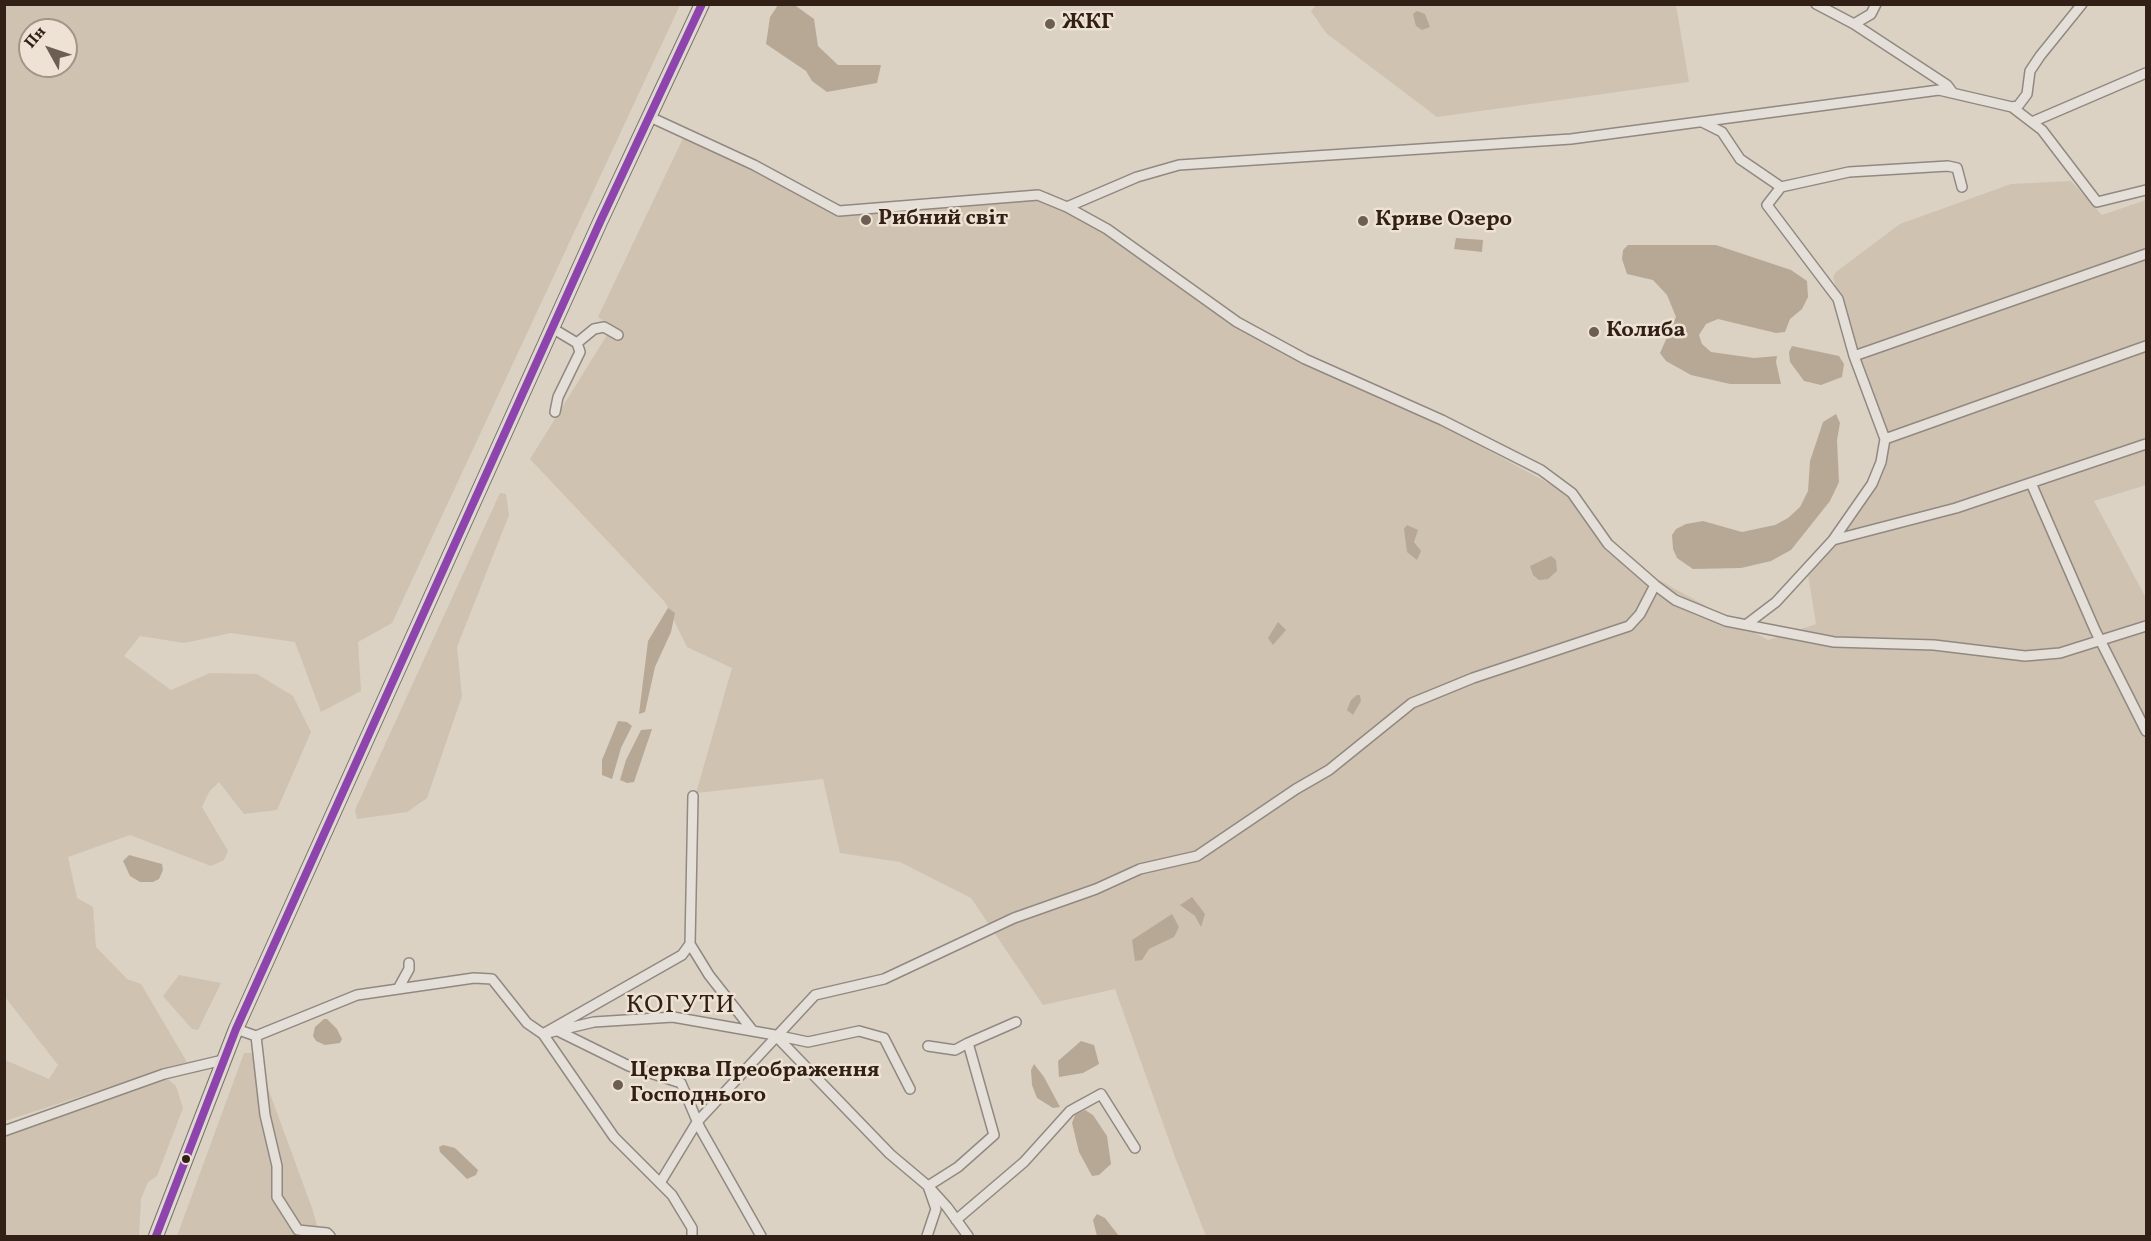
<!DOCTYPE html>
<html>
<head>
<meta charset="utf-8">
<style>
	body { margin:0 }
	#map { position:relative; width:2151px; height:1241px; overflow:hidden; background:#dbd2c4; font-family:Vollkorn,serif }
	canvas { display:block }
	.frame { position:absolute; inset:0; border:6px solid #322017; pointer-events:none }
	.north { position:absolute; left:18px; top:18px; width:60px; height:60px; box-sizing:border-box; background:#ede2d3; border:2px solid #a29488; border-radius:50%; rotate:310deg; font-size:16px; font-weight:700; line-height:24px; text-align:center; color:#322017 }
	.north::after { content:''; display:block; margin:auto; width:21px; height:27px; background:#6d5e54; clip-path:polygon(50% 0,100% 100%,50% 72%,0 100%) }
</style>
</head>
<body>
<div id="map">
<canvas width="2151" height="1241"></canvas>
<div class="frame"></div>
<div class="north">Пн</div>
</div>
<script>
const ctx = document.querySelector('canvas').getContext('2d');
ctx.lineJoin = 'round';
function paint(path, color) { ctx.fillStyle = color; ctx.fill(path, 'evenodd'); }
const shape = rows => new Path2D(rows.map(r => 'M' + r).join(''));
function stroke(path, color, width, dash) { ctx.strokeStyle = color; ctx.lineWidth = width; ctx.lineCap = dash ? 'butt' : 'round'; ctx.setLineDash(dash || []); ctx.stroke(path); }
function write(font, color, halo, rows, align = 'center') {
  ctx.font = font + ' Vollkorn,serif'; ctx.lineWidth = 5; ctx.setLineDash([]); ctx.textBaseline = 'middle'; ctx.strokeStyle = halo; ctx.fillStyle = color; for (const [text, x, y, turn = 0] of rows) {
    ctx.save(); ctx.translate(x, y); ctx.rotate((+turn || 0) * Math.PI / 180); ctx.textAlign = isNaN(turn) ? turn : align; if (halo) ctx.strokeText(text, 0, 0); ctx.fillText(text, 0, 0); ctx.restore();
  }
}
paint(shape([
	[5,4,680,5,392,623,358,642,361,691,321,712,295,642,231,633,184,643,140,636,124,656,171,690,210,673,257,674,293,696,311,732,277,810,244,814,219,782,209,792,202,807,228,851,224,860,211,866,130,835,68,857,77,898,93,907,96,947,127,979,141,984,187,1062,5,1121,5,1060,49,1079,58,1065,5,997],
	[30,30,66,30,66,66,30,66],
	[1317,4,1676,5,1689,82,1437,117,1326,33,1311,11],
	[685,134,847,215,1048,192,1193,296,1256,338,1382,400,1436,422,1559,489,1574,503,1598,532,1606,551,1768,640,1816,624,1808,574,1880,480,1889,435,1864,376,1833,277,1836,272,1900,224,2011,184,2071,181,2102,215,2146,200,2146,485,2094,501,2146,598,2146,1236,1206,1236,1175,1157,1115,989,1043,1005,971,898,900,862,840,853,823,779,696,793,732,668,687,647,665,602,530,459,612,327,598,317],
	[500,493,506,494,509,515,457,647,462,696,427,798,407,812,357,819,355,810],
	[179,975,221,983,198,1030,192,1029,163,996],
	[244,1053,255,1053,312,1208,320,1236,177,1236],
	[168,1079,176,1086,183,1108,157,1176,148,1182,141,1199,139,1236,5,1236,4,1132]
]), '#cfc2b0');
paint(shape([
	[778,5,796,6,814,19,818,46,838,65,881,65,877,83,827,92,812,81,806,71,766,44,770,17],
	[1417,11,1425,14,1430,27,1422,30,1416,26,1413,14],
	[1456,238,1483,240,1482,252,1454,249],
	[1628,245,1716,245,1791,270,1807,281,1808,297,1802,309,1790,319,1785,332,1776,333,1718,319,1706,324,1699,335,1702,344,1711,352,1754,358,1777,356,1776,362,1781,384,1730,384,1691,375,1666,361,1660,353,1676,317,1667,295,1653,280,1627,274,1622,259,1623,250],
	[1792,346,1839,356,1844,364,1842,377,1821,385,1804,381,1790,362,1789,352],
	[1836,414,1840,423,1837,440,1839,482,1830,501,1791,550,1771,561,1741,568,1693,569,1677,558,1673,549,1672,535,1676,529,1686,524,1703,521,1742,532,1775,525,1788,518,1800,507,1808,491,1810,461,1823,422],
	[1407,525,1418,530,1414,542,1421,551,1417,560,1407,552,1404,529],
	[1551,556,1556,560,1557,571,1548,579,1539,580,1533,575,1530,566],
	[668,608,675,613,671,632,655,667,645,712,639,714,648,641],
	[1278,622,1286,630,1273,645,1268,638],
	[1357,695,1360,695,1361,701,1353,715,1347,710,1351,700],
	[618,721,627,722,632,726,621,748,612,779,602,775,602,760],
	[652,729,634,782,627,783,620,780,626,760,641,730],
	[129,855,162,864,163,870,159,879,153,882,140,882,130,876,123,861],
	[1192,897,1205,914,1201,927,1195,916,1180,905],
	[1172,914,1179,927,1174,937,1149,949,1142,960,1135,961,1132,940],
	[324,1019,327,1019,337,1029,342,1039,340,1043,325,1045,316,1041,313,1036,315,1027],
	[1081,1041,1094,1045,1099,1064,1083,1073,1059,1077,1058,1061],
	[1034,1064,1044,1077,1060,1107,1053,1108,1037,1098,1032,1085,1031,1070],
	[1085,1110,1093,1115,1107,1136,1111,1164,1099,1175,1092,1176,1079,1152,1072,1123,1075,1115],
	[443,1145,455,1148,478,1170,476,1175,467,1179,440,1152,439,1147],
	[1097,1214,1105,1218,1119,1236,1097,1236,1093,1220]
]), '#b7a896');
const minor = shape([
	[1816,4,1854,24,1947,85,1953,93],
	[1854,24,1871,14,1876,4],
	[2012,107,2018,106,2027,94,2030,71,2040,56,2082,4],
	[650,117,754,165,839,211,1038,195,1067,207,1107,229,1237,322,1305,359,1442,420,1541,470,1572,493,1608,544,1655,585,1675,600,1726,621,1834,642,1934,645,2025,656,2060,653,2146,626],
	[1702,122,1722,132,1740,159,1781,187,1767,205,1838,299,1854,356,1885,439,1881,462,1872,484,1833,540,1776,602,1747,624],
	[2032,122,2146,73],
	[1781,187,1849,172,1948,166,1957,168,1962,187],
	[1067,207,1137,177,1179,165,1571,139,1939,90,2012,107,2042,130,2097,202,2146,190],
	[552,328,577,343,594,329,604,327,618,335],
	[1854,356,2146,254],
	[555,412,558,397,580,352,577,343],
	[1885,439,2146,346],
	[2031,483,2095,630,2146,731],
	[1833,540,1956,508,2146,444],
	[690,944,709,975,753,1031],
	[398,989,409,969,409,963],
	[236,1029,256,1036,357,995,474,978,492,979,527,1023,543,1034,594,1022,673,1017,775,1035,890,1154,928,1186,947,1207,968,1236],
	[558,1031,629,1066,681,1083,700,1128,761,1236],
	[775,1035,808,1042,859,1031,884,1038,910,1089],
	[256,1036,265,1115,277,1166,277,1197,298,1230,327,1233,330,1236],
	[928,1046,955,1050,968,1043],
	[4,1131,164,1074,223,1060],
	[660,1183,697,1122,815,995,884,979,1014,918,1096,889,1140,869,1197,856,1296,789,1329,770,1412,703,1473,678,1629,626,1640,614,1655,585],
	[956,1220,1024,1162,1070,1111,1101,1094,1135,1148],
	[692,1236,692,1228,672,1195,614,1137,543,1034,682,955,690,944,693,796],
	[927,1236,936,1209,928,1186,958,1167,994,1135,968,1043,1016,1022]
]);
const highway = shape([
	[156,1236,236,1029,600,222,702,4]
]);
stroke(minor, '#918981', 12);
stroke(highway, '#79726a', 16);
stroke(minor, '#e4dfd8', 9);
stroke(highway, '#ded9d1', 14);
stroke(shape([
	[156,1236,236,1029,600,222,702,4]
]), '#8e44ad', 8);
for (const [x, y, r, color] of [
	[1050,24,6,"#6d5e54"],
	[866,220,6,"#6d5e54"],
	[1363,221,6,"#6d5e54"],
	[1594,332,6,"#6d5e54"],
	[618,1085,6,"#6d5e54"],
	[186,1159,5,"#322017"]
]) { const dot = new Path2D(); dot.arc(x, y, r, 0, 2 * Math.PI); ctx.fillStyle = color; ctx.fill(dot); stroke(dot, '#ede2d3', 2); }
write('bold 22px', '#322017', '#ede2d3', [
	["ЖКГ",1062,24],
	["Рибний світ",878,220],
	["Криве Озеро",1375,221],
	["Колиба",1606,332],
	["Церква Преображення",630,1072],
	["Господнього",630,1097]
], 'left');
ctx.letterSpacing = '1.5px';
write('26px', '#322017', '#ede2d3', [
	["КОГУТИ",681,1007]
]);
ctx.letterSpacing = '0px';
</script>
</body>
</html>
